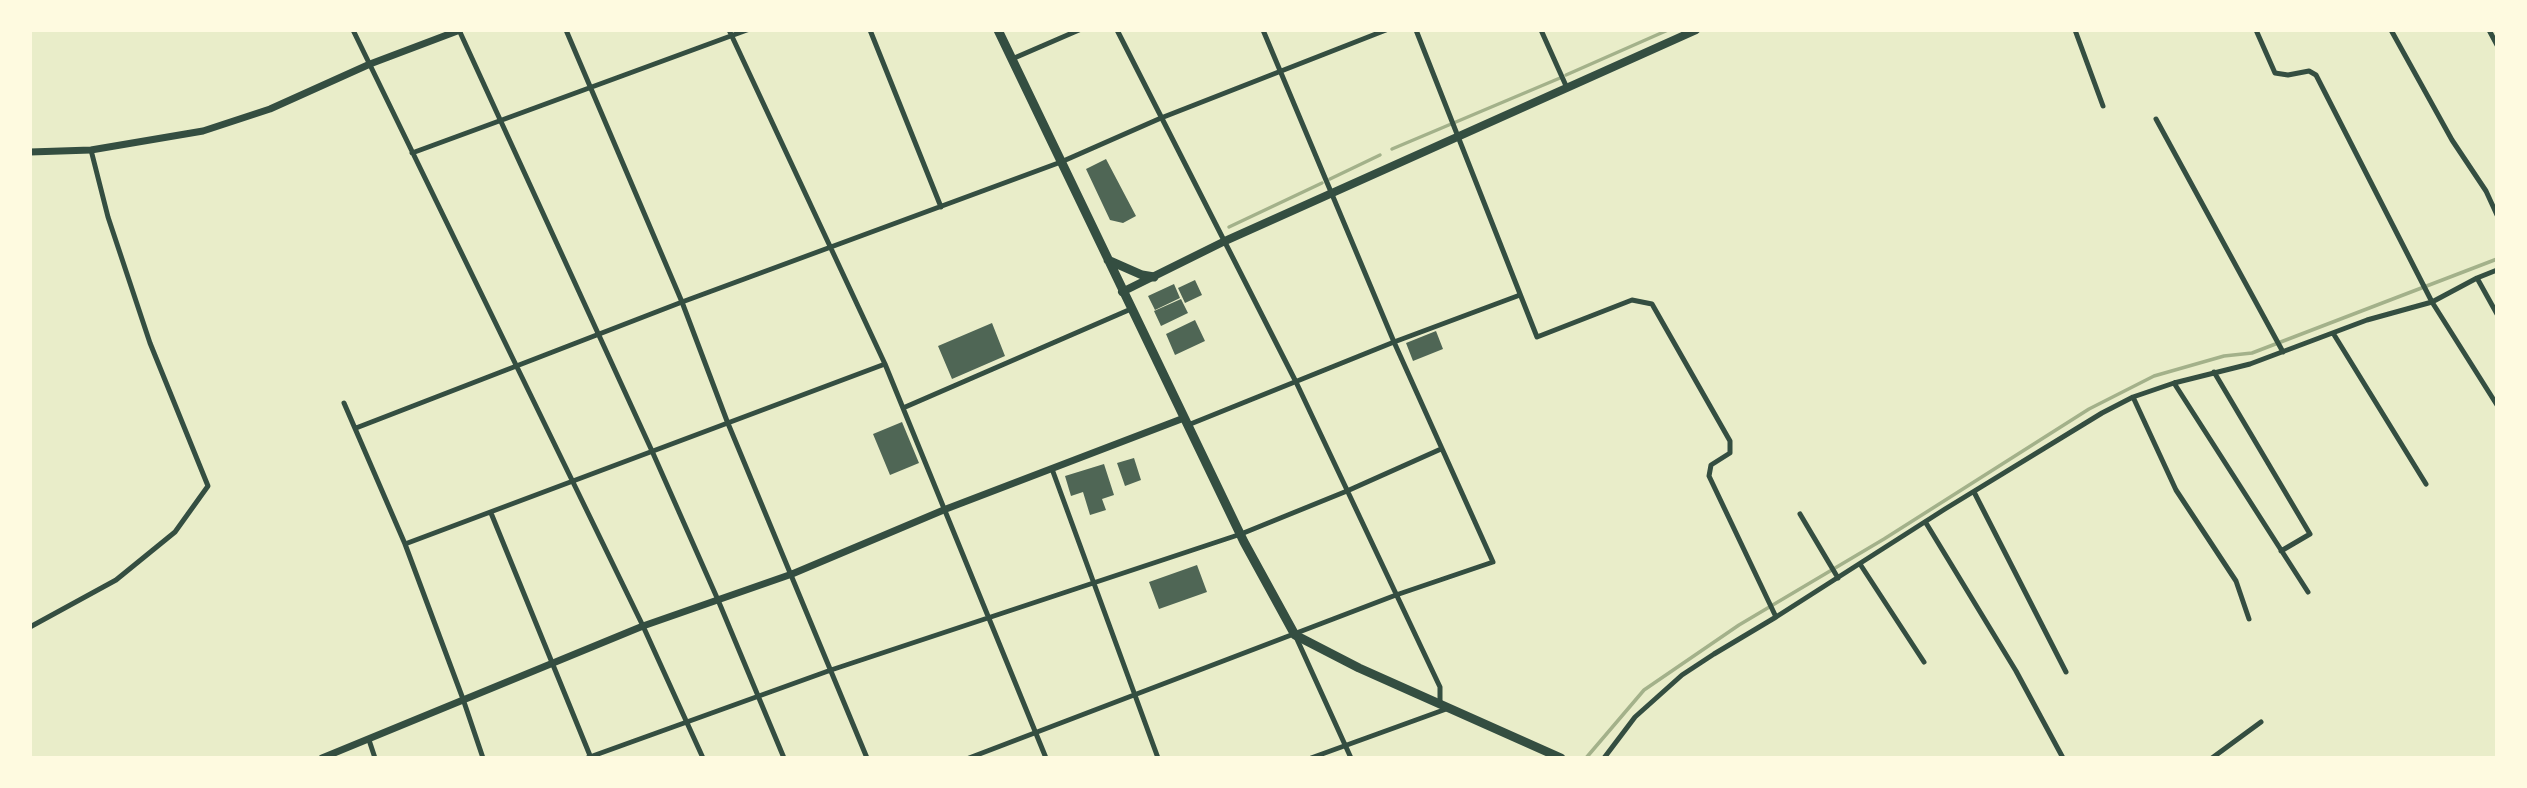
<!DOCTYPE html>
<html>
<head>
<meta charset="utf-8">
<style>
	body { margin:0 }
	#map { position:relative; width:2527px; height:788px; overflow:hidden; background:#e9edc9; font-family:"Fira Sans Condensed",sans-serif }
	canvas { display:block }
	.frame { position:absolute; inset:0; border:32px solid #fefae0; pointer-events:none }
</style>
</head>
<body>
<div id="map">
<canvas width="2527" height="788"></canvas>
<div class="frame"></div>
</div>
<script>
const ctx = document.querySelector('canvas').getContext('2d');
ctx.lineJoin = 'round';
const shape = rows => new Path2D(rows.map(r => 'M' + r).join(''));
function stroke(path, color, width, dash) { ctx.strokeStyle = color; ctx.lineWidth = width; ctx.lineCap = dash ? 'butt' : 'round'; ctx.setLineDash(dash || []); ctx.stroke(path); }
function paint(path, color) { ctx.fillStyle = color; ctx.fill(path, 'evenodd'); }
stroke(shape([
	[1566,75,1668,30],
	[1392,149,1560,78],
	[1330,179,1380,155],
	[1229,227,1322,183],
	[1586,758,1644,690,1739,625,1884,539,2089,409,2154,376,2224,356,2252,353,2497,259]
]), '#a3b18a', 3.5);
paint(shape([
	[1106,159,1136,216,1123,223,1110,220,1086,169],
	[1195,280,1202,295,1185,303,1178,288],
	[1174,284,1180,298,1155,310,1148,296],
	[1181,299,1188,313,1161,326,1154,311],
	[1195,320,1205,341,1175,355,1166,334],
	[992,323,1005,356,952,379,938,346],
	[1436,331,1443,349,1413,361,1406,343],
	[902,422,919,463,890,475,873,434],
	[1134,458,1141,480,1125,486,1117,463],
	[1104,464,1114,495,1102,499,1106,510,1090,515,1083,492,1071,496,1065,476],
	[1197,565,1207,592,1159,609,1149,582]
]), '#4f6655');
stroke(shape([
	[353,30,643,626,703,758],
	[459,30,652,451,718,600,784,758],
	[566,30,682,302,727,421,867,758],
	[729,30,885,364,1046,758],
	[870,30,941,207],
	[1117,30,1296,382,1440,687,1440,703],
	[1416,30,1537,337,1632,300,1652,304,1730,441,1730,453,1711,465,1709,476,1776,617],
	[1541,30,1567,88],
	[2075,30,2103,106],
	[2256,30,2275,73,2288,75,2309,71,2316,75,2432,302,2497,405],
	[2391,30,2452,140,2486,191,2497,215],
	[2489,30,2497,45],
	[1012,59,1079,30],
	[2156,119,2283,352],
	[412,153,747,30],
	[2477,278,2497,314],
	[2333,333,2426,484],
	[2214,372,2310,534,2281,551],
	[2174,383,2308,592],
	[2133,397,2176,490,2236,581,2249,619],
	[344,403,405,544,463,699,483,758],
	[903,408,1131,309],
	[1188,425,1394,342,1520,295],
	[356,428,682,302,1061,162,1161,118,1386,30],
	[1052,469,1158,758],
	[1974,492,2066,672],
	[491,513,591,758],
	[1800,514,1838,578],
	[1926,523,2016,671,2063,758],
	[405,544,885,364],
	[1860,564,1924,662],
	[30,627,116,580,175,532,208,486,150,343,108,217,91,150],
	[1296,637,1351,758],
	[369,740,375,758],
	[587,758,831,670,1241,534,1347,491,1441,449],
	[969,758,1396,595,1493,562,1394,342,1263,30],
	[1311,758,1449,708],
	[1604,758,1635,717,1682,675,1714,654,1776,617,1945,509,2102,413,2133,397,2174,383,2250,364,2367,320,2432,302,2477,278,2497,270],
	[2212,758,2261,722]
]), '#344e41', 5);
stroke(shape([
	[30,152,91,150,203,131,270,109,370,64,460,30],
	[322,758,643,626,792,574,946,509,1184,418]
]), '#344e41', 7);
stroke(shape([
	[1122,292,1225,241,1696,30]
]), '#344e41', 8);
stroke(shape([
	[998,30,1244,542,1295,635,1359,668,1561,758],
	[1108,260,1142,275,1154,277]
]), '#344e41', 9);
</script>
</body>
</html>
